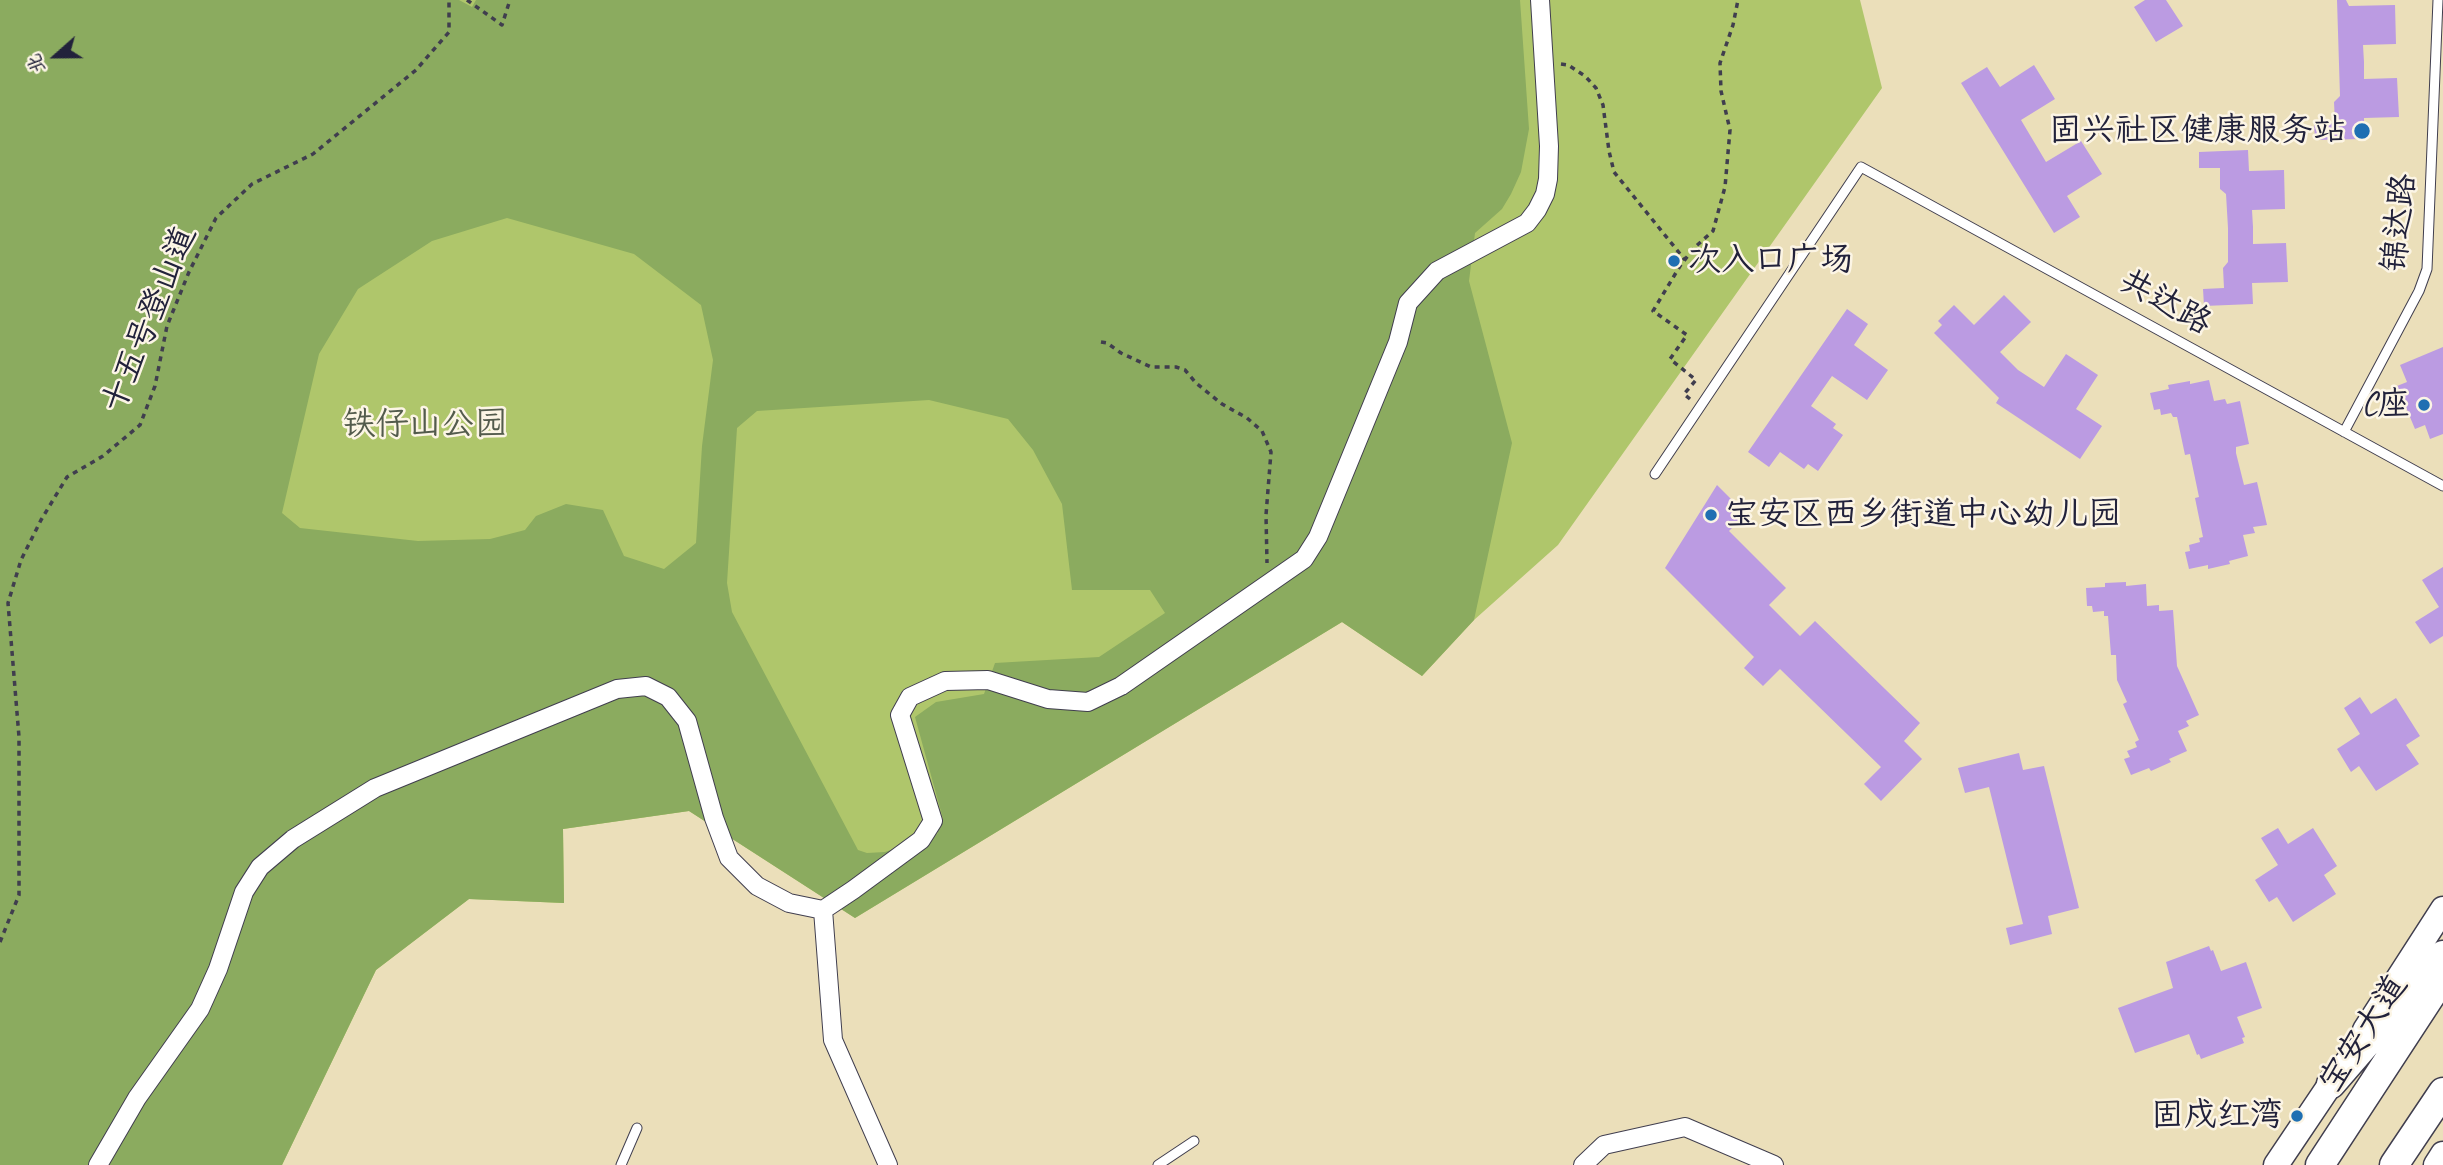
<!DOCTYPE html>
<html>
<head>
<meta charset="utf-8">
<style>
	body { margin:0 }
	#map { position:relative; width:2443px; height:1165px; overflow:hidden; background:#ebdfba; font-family:Caveat,"LXGW WenKai TC",sans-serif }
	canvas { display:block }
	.north { position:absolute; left:21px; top:21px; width:70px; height:70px; -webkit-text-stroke:5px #fcf5e5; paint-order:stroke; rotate:249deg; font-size:19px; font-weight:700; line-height:28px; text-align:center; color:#22223b }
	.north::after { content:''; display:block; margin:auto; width:24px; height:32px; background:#22223b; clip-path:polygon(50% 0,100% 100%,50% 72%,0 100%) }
</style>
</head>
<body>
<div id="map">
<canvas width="2443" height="1165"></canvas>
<div class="north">北</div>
</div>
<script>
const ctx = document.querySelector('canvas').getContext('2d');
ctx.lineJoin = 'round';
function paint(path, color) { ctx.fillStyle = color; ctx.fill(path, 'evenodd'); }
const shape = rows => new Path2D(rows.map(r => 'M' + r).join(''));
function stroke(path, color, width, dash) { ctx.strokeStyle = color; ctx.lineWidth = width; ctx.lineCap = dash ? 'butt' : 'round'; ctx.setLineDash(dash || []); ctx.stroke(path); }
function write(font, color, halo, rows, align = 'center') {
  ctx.font = font + ' Caveat,"LXGW WenKai TC",sans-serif'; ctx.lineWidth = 5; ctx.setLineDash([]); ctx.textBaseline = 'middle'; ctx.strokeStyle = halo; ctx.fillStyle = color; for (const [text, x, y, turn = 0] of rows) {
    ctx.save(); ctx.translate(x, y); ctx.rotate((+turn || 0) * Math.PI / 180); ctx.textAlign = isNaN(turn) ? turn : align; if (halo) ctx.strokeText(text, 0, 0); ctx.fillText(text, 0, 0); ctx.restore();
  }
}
paint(shape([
	[0,0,1860,0,1882,88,1558,545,1474,620,1422,676,1342,622,855,918,689,811,563,829,564,903,469,899,376,970,282,1165,0,1165]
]), '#afc66b');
paint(shape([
	[0,0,459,0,472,7,476,0,1520,0,1529,129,1521,172,1511,194,1502,209,1475,233,1469,281,1512,443,1474,620,1422,676,1342,622,855,918,689,811,563,829,564,903,469,899,376,970,282,1165,0,1165],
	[507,218,634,254,701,305,713,360,702,446,696,543,664,569,624,556,603,510,566,504,536,516,525,530,490,539,418,541,300,528,282,513,319,354,358,289,432,241],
	[929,400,1008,419,1033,450,1062,504,1072,590,1150,590,1165,613,1099,657,995,663,984,694,936,702,915,717,943,819,937,834,885,852,867,853,858,850,732,612,727,583,737,428,757,411]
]), '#8bab5f');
paint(shape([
	[2145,0,2166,0,2183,26,2156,42,2134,7],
	[2337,0,2346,0,2349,6,2395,5,2396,44,2363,45,2364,62,2364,79,2397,78,2399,117,2364,118,2364,139,2315,140,2314,124,2335,123,2334,102,2340,96],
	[2034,65,2055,99,2021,120,2046,162,2081,141,2102,174,2067,196,2080,217,2054,233,1961,83,1987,67,2000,87],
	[2248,150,2249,171,2284,170,2285,209,2252,210,2253,227,2253,244,2286,243,2288,282,2252,283,2253,304,2204,306,2203,289,2224,288,2223,268,2228,262,2228,228,2226,194,2220,189,2220,168,2199,168,2199,152],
	[2004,295,2031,322,2000,352,2018,370,2044,387,2066,354,2098,375,2076,409,2102,426,2080,459,1996,403,1999,398,1934,333,1942,325,1938,321,1954,305,1974,325],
	[1847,309,1868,324,1854,345,1888,370,1867,400,1832,376,1811,406,1836,424,1833,428,1843,435,1818,471,1808,464,1804,469,1780,452,1769,467,1748,452],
	[2443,347,2443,434,2430,439,2425,425,2415,429,2397,386,2407,382,2400,365],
	[2209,380,2214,401,2225,399,2227,404,2240,401,2249,444,2236,447,2236,453,2244,485,2257,482,2267,525,2253,527,2255,533,2243,535,2248,556,2229,561,2230,564,2208,569,2208,565,2189,569,2185,552,2190,551,2189,545,2200,542,2199,538,2203,537,2195,498,2199,497,2190,454,2185,455,2177,417,2173,417,2171,413,2161,415,2160,409,2154,410,2150,393,2169,389,2168,385,2190,381,2190,384],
	[1717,485,1746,514,1729,531,1786,588,1769,605,1800,636,1815,621,1920,723,1904,741,1922,759,1881,801,1864,784,1881,767,1780,669,1763,686,1744,668,1754,657,1665,568],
	[2443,567,2443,636,2430,644,2415,622,2439,607,2422,580],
	[2126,582,2126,586,2146,584,2147,606,2159,605,2159,611,2173,610,2177,666,2199,715,2186,721,2189,726,2178,731,2187,751,2169,759,2171,762,2151,771,2149,768,2131,775,2124,759,2130,757,2127,751,2137,747,2135,742,2139,740,2123,704,2127,702,2117,680,2116,655,2111,655,2108,616,2104,616,2104,611,2093,612,2092,606,2087,606,2086,588,2105,587,2105,583],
	[2360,697,2371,714,2396,698,2420,736,2406,745,2419,764,2376,791,2359,766,2351,772,2337,749,2360,734,2344,708],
	[2019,753,2023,770,2044,766,2079,908,2048,916,2052,934,2010,945,2006,928,2023,924,1989,787,1965,793,1958,768],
	[2278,828,2288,844,2313,828,2337,866,2324,875,2336,894,2293,922,2277,897,2269,902,2255,880,2278,865,2261,838],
	[2209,946,2211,951,2213,950,2221,971,2246,962,2262,1008,2237,1017,2245,1037,2242,1038,2244,1043,2201,1059,2199,1054,2197,1055,2189,1034,2135,1053,2118,1008,2173,988,2166,962]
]), '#bb9be2');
const lane = shape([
	[2344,432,2419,291,2427,269,2438,0],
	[1655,474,1861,167,2443,486],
	[621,1165,637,1128],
	[1158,1165,1194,1141]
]);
const street = shape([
	[823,910,833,1040,888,1165],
	[98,1165,137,1098,200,1009,218,969,244,892,260,867,293,839,375,788,617,689,646,686,668,697,687,721,714,818,729,858,757,886,789,903,823,910,853,890,921,840,933,821,900,715,910,697,945,681,988,680,1048,699,1088,702,1121,686,1304,559,1318,537,1398,342,1408,303,1437,271,1527,223,1537,210,1545,194,1548,179,1549,146,1540,0],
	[1583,1165,1604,1145,1685,1127,1774,1165]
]);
const secondary = shape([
	[2365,1030,2443,909],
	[2276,1165,2342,1067],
	[2436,1165,2443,1154]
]);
const primary = shape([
	[2331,1084,2443,955],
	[2320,1165,2443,977],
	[2394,1165,2443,1092]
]);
stroke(lane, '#403e4e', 11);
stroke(street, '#403e4e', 20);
stroke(secondary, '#403e4e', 27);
stroke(primary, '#403e4e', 31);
stroke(shape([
	[467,0,502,25,510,0],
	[1561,64,1568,65,1585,76,1596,88,1603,105,1609,151,1614,172,1685,260],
	[1101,342,1107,343,1121,353,1151,367,1176,367,1185,370,1196,383,1222,404,1247,418,1262,431,1271,452,1266,515,1267,563],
	[1690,399,1684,394,1696,380,1670,359,1687,335,1653,311,1680,266,1694,248,1713,231,1725,187,1730,130,1721,91,1720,63,1733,25,1738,0],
	[0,942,19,895,19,737,8,603,21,560,41,520,67,477,103,456,140,425,155,386,167,326,189,272,216,218,252,184,313,154,416,70,449,32,449,0]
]), '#403e4e', 3.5, [5, 5]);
stroke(lane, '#fff', 9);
stroke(street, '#fff', 18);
stroke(secondary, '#fff', 24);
stroke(primary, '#fff', 28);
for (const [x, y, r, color] of [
	[2362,131,9,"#1f6fb2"],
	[1674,261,7,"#1f6fb2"],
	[2424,405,7,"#1f6fb2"],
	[1711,515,7,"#1f6fb2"],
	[2297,1116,7,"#1f6fb2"]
]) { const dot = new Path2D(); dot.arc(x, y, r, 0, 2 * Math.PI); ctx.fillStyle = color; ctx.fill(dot); stroke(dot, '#fcf5e5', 2.5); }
write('33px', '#22223b', '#fcf5e5', [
	["固兴社区健康服务站",2346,131],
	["次入口广场",1688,261,"left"],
	["C座",2410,405],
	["宝安区西乡街道中心幼儿园",1725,515,"left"],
	["固戍红湾",2283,1116]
], 'right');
write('33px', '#22223b', '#fcf5e5', [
	["锦达路",2400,223,-84],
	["共达路",2165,303,29],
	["十五号登山道",150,320,-68],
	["宝安大道",2364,1034,-57]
]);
write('33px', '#535b4c', '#fcf5e5', [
	["铁仔山公园",425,425]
]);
</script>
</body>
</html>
